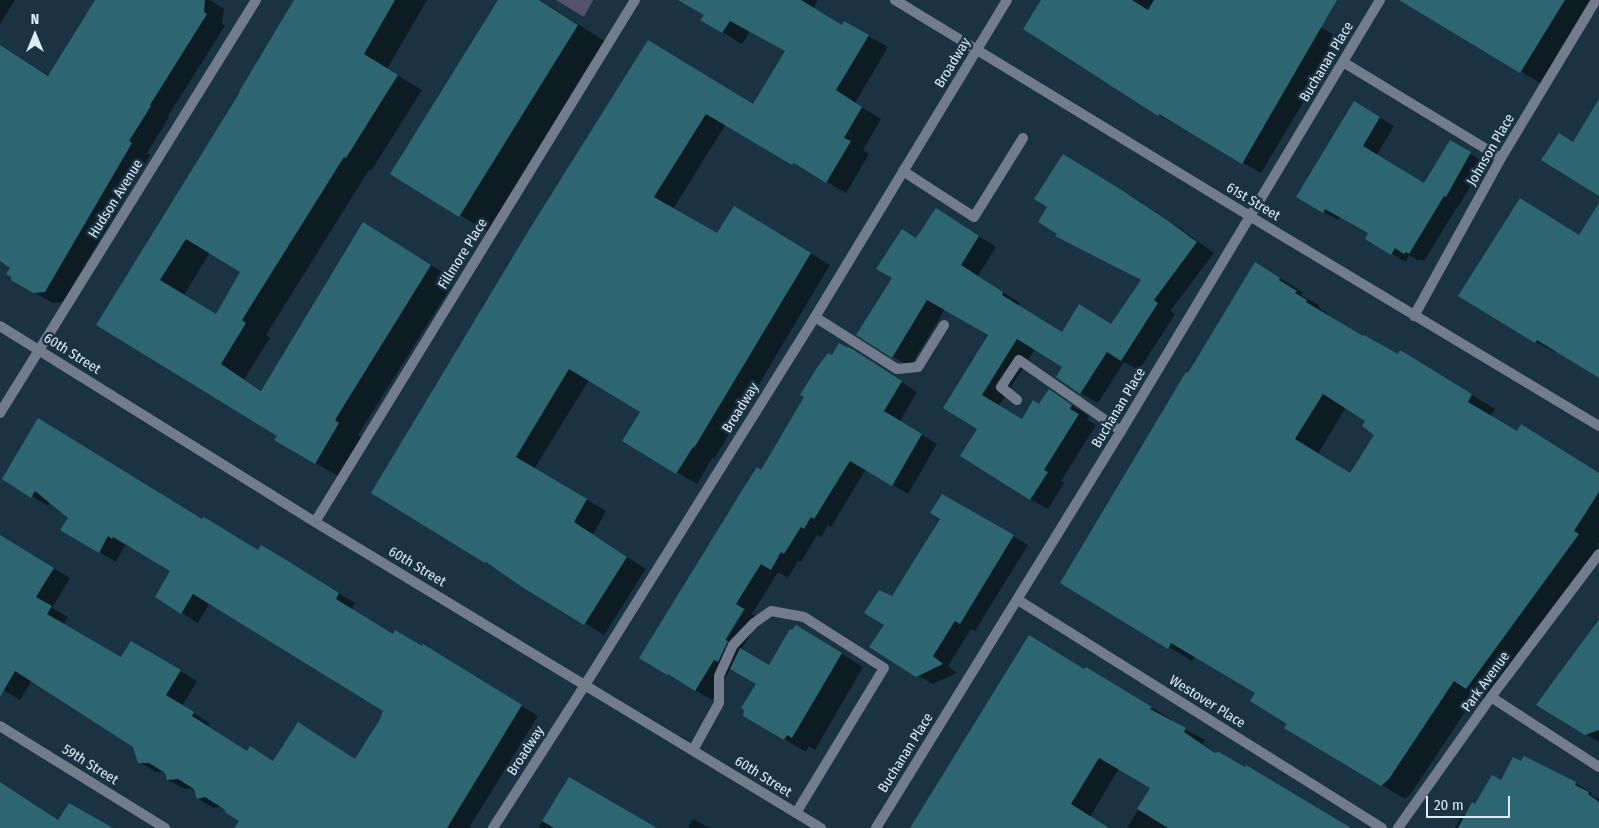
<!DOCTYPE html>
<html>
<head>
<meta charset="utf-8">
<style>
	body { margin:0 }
	#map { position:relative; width:1599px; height:828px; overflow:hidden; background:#1a3343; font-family:"Fira Sans Condensed",sans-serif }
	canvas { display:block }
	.north { position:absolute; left:10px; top:10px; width:50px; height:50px; -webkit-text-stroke:4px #1a3343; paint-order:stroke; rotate:0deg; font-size:14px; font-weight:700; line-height:20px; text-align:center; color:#dcebf5 }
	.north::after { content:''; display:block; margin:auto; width:18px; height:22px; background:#dcebf5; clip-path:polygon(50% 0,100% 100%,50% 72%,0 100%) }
	.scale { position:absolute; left:1426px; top:796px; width:84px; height:22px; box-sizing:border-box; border:2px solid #dcebf5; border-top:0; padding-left:6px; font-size:15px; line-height:18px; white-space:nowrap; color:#dcebf5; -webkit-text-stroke:4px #1a3343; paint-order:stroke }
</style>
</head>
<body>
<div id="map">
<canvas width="1599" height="828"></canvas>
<div class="north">N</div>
<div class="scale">20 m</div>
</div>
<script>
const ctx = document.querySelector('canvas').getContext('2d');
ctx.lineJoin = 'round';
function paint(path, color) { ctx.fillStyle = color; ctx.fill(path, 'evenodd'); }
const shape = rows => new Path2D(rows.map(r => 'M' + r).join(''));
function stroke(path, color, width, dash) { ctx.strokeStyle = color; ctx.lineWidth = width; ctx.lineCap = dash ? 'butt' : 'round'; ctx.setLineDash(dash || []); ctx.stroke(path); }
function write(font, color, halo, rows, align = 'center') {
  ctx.font = font + ' "Fira Sans Condensed",sans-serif'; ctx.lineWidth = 5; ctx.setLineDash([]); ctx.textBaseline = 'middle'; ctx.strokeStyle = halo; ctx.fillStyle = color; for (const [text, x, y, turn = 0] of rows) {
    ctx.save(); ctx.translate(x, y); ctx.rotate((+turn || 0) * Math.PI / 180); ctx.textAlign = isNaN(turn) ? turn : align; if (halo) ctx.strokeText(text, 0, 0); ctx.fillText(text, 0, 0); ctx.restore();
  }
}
paint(shape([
	[556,0,593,0,584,17]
]), '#54516c');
paint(shape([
	[0,0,15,0,0,24],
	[96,0,210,0,224,9,222,24,225,26,168,116,169,117,147,153,150,155,63,302,53,303,12,280,11,267,0,260,0,45,49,76],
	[296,0,427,0,387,69,422,90,371,171,369,170,266,335,270,338,244,379,262,391,363,223,455,280,358,435,363,438,340,477,275,440,279,436,98,324,241,92],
	[210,252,242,272,217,316,184,295],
	[500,0,540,0,606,42,488,232,392,174],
	[680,0,818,0,813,8,843,26,845,23,888,47,855,103,881,119,863,150,869,154,846,193,726,124,673,209,717,235,754,219,830,265,715,458,713,457,697,484,624,441,642,412,589,380,534,469,606,511,593,535,646,569,604,635,373,493,648,42,754,106,787,51,750,31,742,44,702,20,705,15],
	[1042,0,1275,0,1341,39,1261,173,1159,115,1024,29],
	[1416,0,1597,0,1545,86,1412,6],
	[1354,103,1394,126,1376,156,1424,184,1450,142,1484,162,1460,204,1459,204,1424,261,1420,259,1419,261,1409,255,1406,262,1366,239,1370,233,1340,216,1338,220,1298,197],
	[1081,166,1138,200,1184,231,1214,253,1170,311,1175,314,1139,370,1124,362,1098,403,1080,393,1064,366,1035,349,999,406,1022,420,1040,405,1049,391,1089,416,1087,420,1096,425,1061,481,1064,483,1048,509,1030,499,979,429,945,407,989,335,945,309,910,367,858,335,917,239,954,220,996,247,978,276,1020,303,1018,306,1063,333,1112,325,1142,281,1057,236],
	[1599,205,1599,377,1556,351,1555,352,1536,342,1580,236],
	[1255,263,1303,292,1301,295,1319,305,1318,307,1329,315,1328,316,1364,338,1399,355,1424,365,1495,409,1490,416,1518,433,1599,473,1599,542,1597,545,1599,546,1599,552,1490,701,1477,694,1412,792,1405,799,1382,785,1288,723,1257,693,1195,656,1192,661,1062,583],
	[1346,407,1366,421,1376,434,1351,474,1318,454],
	[833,357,866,358,917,392,900,421,937,444,908,494,866,469,831,527,828,525,821,537,817,535,801,562,798,561,788,578,778,572,752,614,760,619,741,650,769,667,818,639,863,667,815,750,809,746,806,752,784,739,757,684,731,668,712,700,668,674,762,472],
	[743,608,746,608,723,646,721,644],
	[4,479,207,523,259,551,305,572,355,603,352,609,393,635,440,656,538,716,469,828,254,828,223,806,214,808,198,799,195,788,185,789,168,780,165,772,156,772,139,762,134,746,32,680,20,700,0,688,0,536,70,578,52,608,68,617,63,625,121,659,131,642,197,681,182,706,210,723,208,726,248,752,274,762,299,723,356,760,385,710,210,603,198,623,182,613,156,597,172,571,130,546,129,547,125,545,116,562,99,552,69,518,50,502,48,506],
	[942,495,1028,545,975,631,971,629,948,666,957,673,933,684,917,675,886,625,892,598,942,519],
	[1599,618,1599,742,1537,705],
	[1085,670,1106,680,1171,719,1170,721,1205,740,1203,744,1217,754,1350,828,1127,828,1152,787,1119,768,1090,817,1108,828,923,828],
	[1524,757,1576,783,1592,793,1591,795,1599,799,1599,828,1455,828,1462,815,1466,815,1521,763],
	[570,778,655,828,538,828],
	[693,819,710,828,688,828]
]), '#0007');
paint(shape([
	[95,0,205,0,204,12,207,14,150,105,151,106,129,141,132,143,45,292,33,293,11,280,11,277,6,274,10,268,0,261,0,45,48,76],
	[294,0,395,0,364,54,398,75,346,158,344,157,242,320,246,323,221,364,261,391,363,222,431,265,335,420,339,423,315,464,274,440,277,436,96,325,240,92,239,92],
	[186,239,240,272,216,314,160,280],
	[498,0,539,0,578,25,459,217,390,174],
	[678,0,801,0,842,25,844,21,869,35,836,90,862,107,844,138,851,141,826,183,794,163,792,165,706,114,654,197,717,233,734,206,811,253,694,448,693,447,676,474,622,441,640,412,569,369,516,457,587,499,574,522,627,557,584,625,522,587,486,562,485,563,371,493,529,230,648,40,753,104,785,51,730,21,722,33,700,20,704,15],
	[1041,0,1132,0,1148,10,1154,0,1337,0,1242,164,1159,114,1158,116,1023,29],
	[1399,0,1565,0,1520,73],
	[1599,99,1599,196,1541,160,1559,133,1573,142],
	[1354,101,1380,117,1363,146,1424,183,1450,140,1471,152,1446,197,1444,196,1409,254,1406,252,1404,254,1395,248,1391,255,1365,239,1368,233,1325,209,1323,213,1296,197],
	[1063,154,1120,189,1167,220,1197,242,1154,300,1158,303,1121,361,1107,352,1080,394,1056,377,1062,367,1017,339,982,395,1022,419,1033,400,1039,404,1049,389,1072,405,1070,409,1079,414,1044,470,1048,472,1030,500,960,456,977,429,943,408,988,335,927,300,892,358,856,335,892,278,876,269,902,229,916,238,936,208,979,236,961,265,1003,292,1002,295,1062,332,1079,304,1111,324,1141,280,1055,236,1057,234,1038,222,1047,207,1034,199],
	[1520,198,1579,235,1599,203,1599,378,1537,340,1535,343,1458,296],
	[1255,262,1280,278,1279,280,1297,291,1295,293,1307,300,1306,302,1363,336,1364,335,1398,354,1400,350,1472,394,1468,402,1517,431,1521,424,1599,473,1599,492,1574,531,1579,534,1466,689,1454,681,1389,779,1381,786,1284,728,1287,724,1250,701,1255,693,1171,643,1168,649,1060,583,1186,372,1188,373],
	[1323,394,1365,421,1362,426,1374,435,1350,473,1295,439],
	[839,343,848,348,849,347,902,381,884,411,922,434,892,486,850,461,814,519,811,517,804,529,801,527,784,554,781,552,771,570,761,564,736,604,744,609,725,640,728,641,718,662,714,660,695,691,668,674,667,675,639,658,746,484,757,467,761,470,804,397,800,395,816,369,828,353,832,355],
	[38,418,202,519,204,517,258,550,261,545,288,561,339,593,336,599,393,634,395,630,422,646,423,644,522,705,447,828,234,828,239,821,226,813,224,809,205,797,197,799,194,789,178,779,167,780,165,773,149,763,138,763,133,747,15,671,0,697,0,535,54,568,36,597,52,606,47,614,121,657,131,641,181,670,166,695,194,712,192,716,247,751,250,746,273,761,298,722,355,759,380,719,383,711,193,594,181,614,155,597,170,571,113,537,112,539,108,536,99,553,60,530,68,518,35,491,31,498,2,479],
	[942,494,1014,535,960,624,955,621,933,656,943,664,916,677,869,647,884,625,864,613,879,590,892,596,940,519,930,513],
	[1599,619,1599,730,1585,735,1536,705],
	[796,625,842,653,792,738,787,735,784,740,743,716,744,710,741,708,756,684,730,669,740,648,769,665,790,629,792,630],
	[1029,635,1084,669,1086,667,1152,707,1150,709,1186,728,1184,732,1215,753,1219,752,1245,767,1246,765,1351,828,1168,828,1137,809,1150,788,1099,758,1071,804,1109,828,910,828],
	[1524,756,1576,782,1575,785,1589,792,1588,794,1599,802,1599,828,1458,828,1472,802,1475,804,1492,775,1501,780,1513,757,1521,761],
	[569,777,657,828,554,828,542,821],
	[0,782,58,820,69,803,113,828,0,828]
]), '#2d6670');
stroke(shape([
	[1343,62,1501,158],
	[903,171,974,217,1023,138],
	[815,317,897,369,918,367,944,325],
	[1017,400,1001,387,1019,360,1121,431],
	[693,750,719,703,719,676,733,645,754,623,771,611,804,617,884,668,796,813]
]), '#737c8d', 10);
stroke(shape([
	[895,0,1271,229,1599,426],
	[1414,316,1501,158,1596,0],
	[0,413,256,0],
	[315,522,635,0],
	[1018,600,1382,828],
	[1491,697,1599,767],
	[0,726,165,828],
	[876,828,1121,431,1380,0]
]), '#737c8d', 10);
stroke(shape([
	[0,326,315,522,821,828],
	[493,828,585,685,815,317,1007,0],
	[1398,828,1491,697,1599,554]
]), '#737c8d', 10);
write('14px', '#dcebf5', '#1a3343', [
	["Buchanan Place",1327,62,-59],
	["Broadway",953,63,-59],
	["Johnson Place",1491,150,-60],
	["Hudson Avenue",116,199,-58],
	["61st Street",1253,202,31],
	["Fillmore Place",463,254,-58],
	["60th Street",72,354,32],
	["Broadway",741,408,-58],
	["Buchanan Place",1119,408,-59],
	["60th Street",417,567,31],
	["Park Avenue",1486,682,-54],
	["Westover Place",1207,702,32],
	["Broadway",526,751,-57],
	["Buchanan Place",906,753,-58],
	["59th Street",90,765,32],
	["60th Street",763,777,32]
]);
</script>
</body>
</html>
